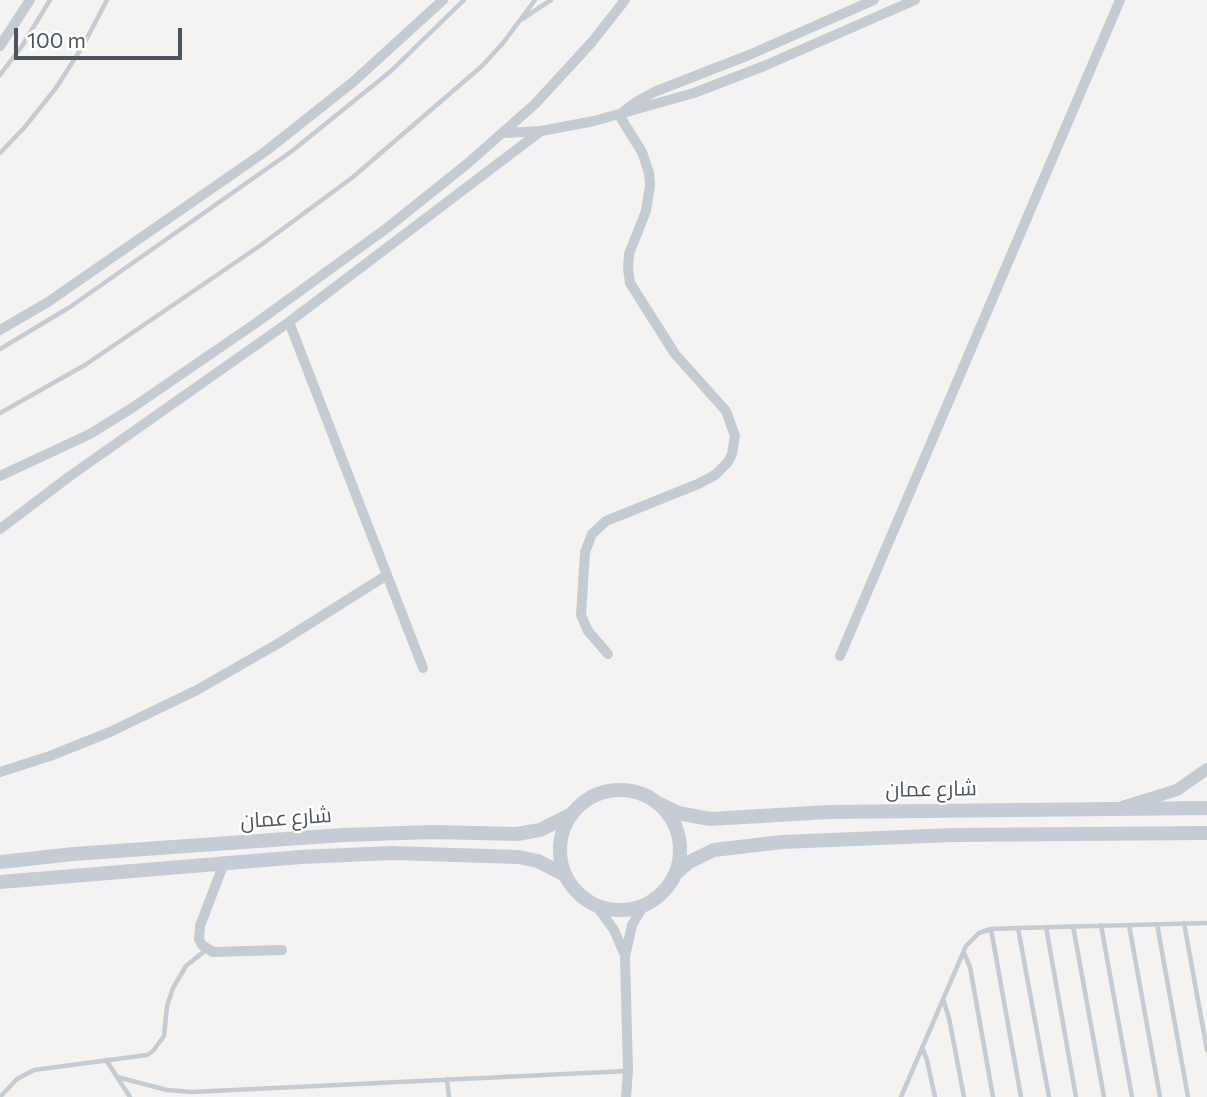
<!DOCTYPE html>
<html>
<head>
<meta charset="utf-8">
<style>
	body { margin:0 }
	#map { position:relative; width:1207px; height:1097px; overflow:hidden; background:#f4f3f2; font-family:Commissioner,sans-serif }
	canvas { display:block }
	.scale { position:absolute; left:14px; top:28px; width:168px; height:32px; box-sizing:border-box; border:4px solid #4c545e; border-top:0; padding-left:9px; font-size:21px; line-height:24px; white-space:nowrap; color:#4c545e; -webkit-text-stroke:5px #fff; paint-order:stroke }
</style>
</head>
<body>
<div id="map">
<canvas width="1207" height="1097"></canvas>
<div class="scale">100 m</div>
</div>
<script>
const ctx = document.querySelector('canvas').getContext('2d');
ctx.lineJoin = 'round';
const shape = rows => new Path2D(rows.map(r => 'M' + r).join(''));
function stroke(path, color, width, dash) { ctx.strokeStyle = color; ctx.lineWidth = width; ctx.lineCap = dash ? 'butt' : 'round'; ctx.setLineDash(dash || []); ctx.stroke(path); }
function write(font, color, halo, rows, align = 'center') {
  ctx.font = font + ' Commissioner,Cairo,sans-serif'; ctx.lineWidth = 5; ctx.setLineDash([]); ctx.textBaseline = 'middle'; ctx.strokeStyle = halo; ctx.fillStyle = color; for (const [text, x, y, turn = 0] of rows) {
    ctx.save(); ctx.translate(x, y); ctx.rotate((+turn || 0) * Math.PI / 180); ctx.textAlign = isNaN(turn) ? turn : align; if (halo) ctx.strokeText(text, 0, 0); ctx.fillText(text, 0, 0); ctx.restore();
  }
}
stroke(shape([
	[522,19,551,0],
	[0,75,22,46,50,0],
	[0,153,24,128,56,88,84,44,107,0],
	[0,349,70,307,292,151,391,71,464,0],
	[0,413,85,365,261,245,353,177,482,66,503,43,535,0],
	[1184,923,1207,1050],
	[1157,924,1188,1097],
	[1101,925,1132,1097],
	[1129,925,1160,1097],
	[1073,926,1104,1097],
	[1046,927,1076,1097],
	[1018,928,1049,1097],
	[991,929,1021,1097],
	[964,953,970,967,993,1097],
	[943,999,949,1018,964,1097],
	[922,1047,927,1060,935,1097],
	[106,1060,130,1097],
	[117,1077,167,1090,192,1092,627,1071],
	[447,1079,449,1097],
	[0,1097,17,1079,34,1070,147,1055,153,1051,164,1036,167,1006,173,988,186,966,207,949],
	[901,1097,966,946,979,933,991,929,1018,928,1207,923]
]), '#c5cbd2', 4.5);
stroke(shape([
	[0,46,30,0],
	[504,133,541,131,594,121,694,93,764,66,915,0],
	[289,322,423,668],
	[0,330,48,302,266,151,353,82,443,0],
	[0,476,90,434,132,408,256,323,387,228,467,164,535,104,592,42,625,0],
	[0,529,70,476,289,322,541,131],
	[608,654,588,631,581,615,585,552,592,534,606,521,698,484,715,475,728,462,732,454,735,436,726,411,675,354,630,283,628,268,629,254,646,211,650,185,649,173,642,152,619,115,636,102,654,92,749,55,874,0],
	[840,656,1120,0],
	[0,772,50,756,110,732,197,690,279,643,387,575],
	[224,863,200,926,199,939,202,945,213,952,282,950],
	[596,905,614,930,624,953],
	[626,1097,628,1071,625,957,632,925,644,905]
]), '#c5cbd2', 10);
stroke(shape([
	[1122,807,1177,790,1207,769]
]), '#c5cbd2', 12);
stroke(shape([
	'560 850a60 60 0 1 1 120 0a60 60 0 1 1-120 0Z',
	[658,803,678,813,710,819,829,812,1207,808],
	[0,862,74,854,343,835,433,832,517,834,540,830,572,814],
	[675,874,689,862,714,850,782,842,953,835,1207,833],
	[0,882,301,857,392,853,518,857,538,861,565,875]
]), '#c5ccd6', 14);
write('21px', '#4c545e', '#fff', [
	["شارع عمان",931,789,-1],
	["شارع عمان",286,818,-4]
]);
</script>
</body>
</html>
